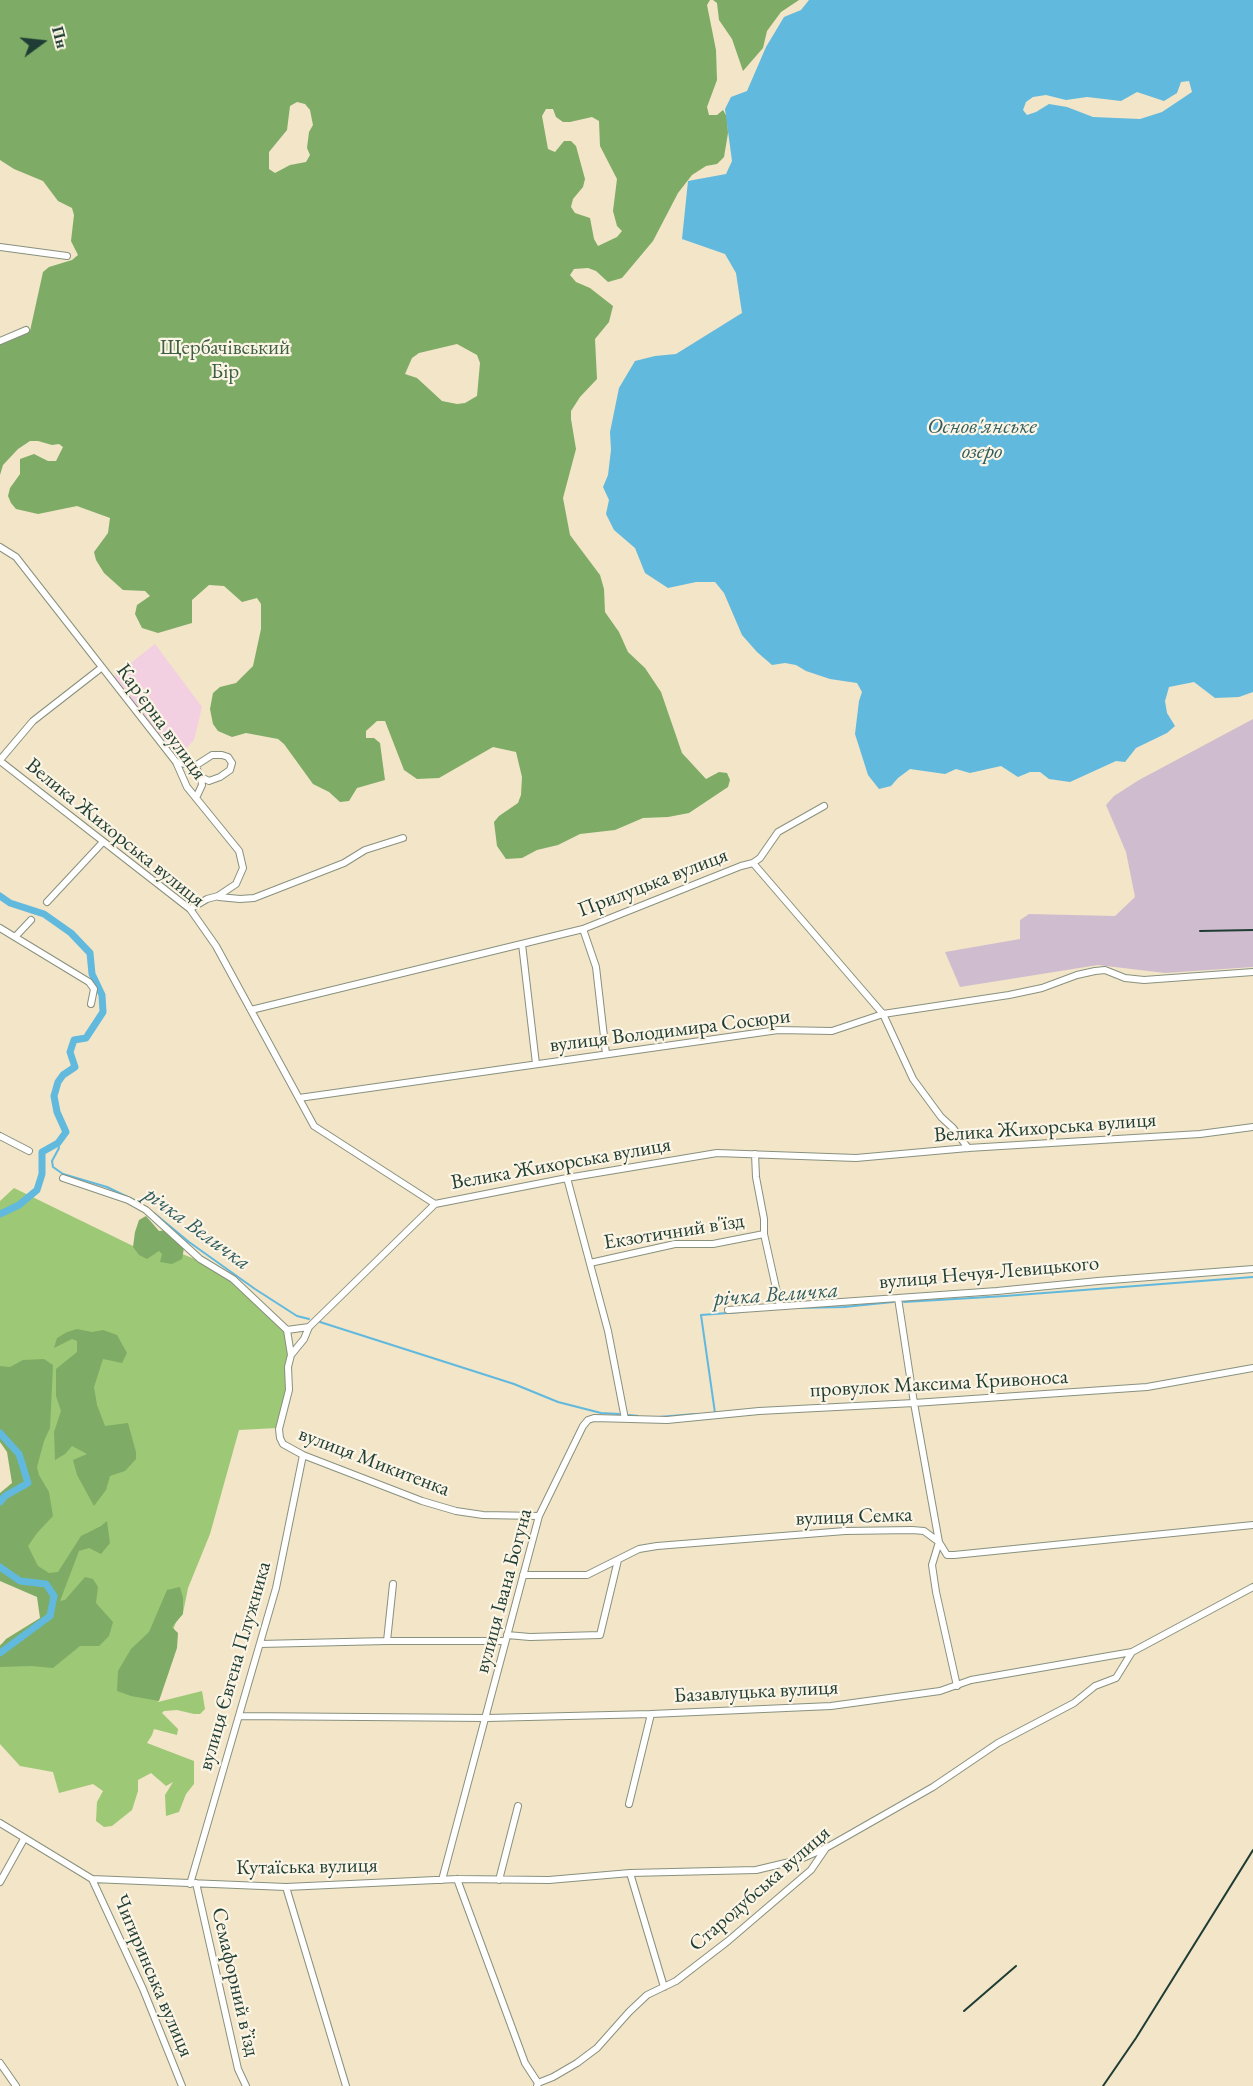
<!DOCTYPE html>
<html>
<head>
<meta charset="utf-8">
<style>
	body { margin:0 }
	#map { position:relative; width:1253px; height:2086px; overflow:hidden; background:#f2e5c8; font-family:"EB Garamond",serif }
	canvas { display:block }
	.north { position:absolute; left:12px; top:12px; width:60px; height:60px; -webkit-text-stroke:4px #fcf5e5; paint-order:stroke; rotate:75deg; font-size:16px; font-weight:700; line-height:24px; text-align:center; color:#1f3d34 }
	.north::after { content:''; display:block; margin:auto; width:21px; height:27px; background:#1f3d34; clip-path:polygon(50% 0,100% 100%,50% 72%,0 100%) }
</style>
</head>
<body>
<div id="map">
<canvas width="1253" height="2086"></canvas>
<div class="north">Пн</div>
</div>
<script>
const ctx = document.querySelector('canvas').getContext('2d');
ctx.lineJoin = 'round';
function paint(path, color) { ctx.fillStyle = color; ctx.fill(path, 'evenodd'); }
const shape = rows => new Path2D(rows.map(r => 'M' + r).join(''));
function stroke(path, color, width, dash) { ctx.strokeStyle = color; ctx.lineWidth = width; ctx.lineCap = dash ? 'butt' : 'round'; ctx.setLineDash(dash || []); ctx.stroke(path); }
function write(font, color, halo, rows, align = 'center') {
  ctx.font = font + ' "EB Garamond",serif'; ctx.lineWidth = 4.5; ctx.setLineDash([]); ctx.textBaseline = 'middle'; ctx.strokeStyle = halo; ctx.fillStyle = color; for (const [text, x, y, turn = 0] of rows) {
    ctx.save(); ctx.translate(x, y); ctx.rotate((+turn || 0) * Math.PI / 180); ctx.textAlign = isNaN(turn) ? turn : align; if (halo) ctx.strokeText(text, 0, 0); ctx.fillText(text, 0, 0); ctx.restore();
  }
}
paint(shape([
	[155,644,202,707,194,740,177,758,113,677]
]), '#f2cfe1');
paint(shape([
	[1253,719,1253,967,1165,973,1098,965,960,987,945,952,1020,939,1020,920,1029,914,1115,916,1135,897,1126,852,1106,805,1114,796,1139,780]
]), '#cfbdcf');
paint(shape([
	[14,1188,133,1246,170,1249,202,1262,233,1279,284,1328,291,1355,288,1378,277,1428,239,1430,210,1534,188,1588,183,1613,180,1610,167,1648,158,1702,202,1691,205,1709,200,1714,194,1714,177,1710,164,1711,162,1713,178,1729,177,1735,154,1729,152,1735,147,1743,194,1761,194,1784,186,1794,179,1812,166,1816,165,1795,173,1782,166,1786,151,1773,138,1780,138,1791,132,1810,112,1826,104,1827,96,1821,97,1802,103,1791,93,1784,59,1793,53,1772,20,1766,0,1744,0,1645,44,1616,16,1527,27,1435,0,1417,0,1201]
]), '#9dc875');
paint(shape([
	[0,0,710,0,707,5,716,50,717,80,707,107,709,115,717,115,723,110,727,117,728,133,724,157,717,164,706,166,692,175,678,193,653,241,622,278,608,282,596,271,588,268,574,269,570,275,576,282,590,288,613,306,609,322,595,339,597,379,580,397,571,411,571,419,576,449,563,498,570,535,600,575,604,589,605,612,619,632,628,652,645,668,661,692,682,753,706,779,719,772,727,773,730,780,728,787,689,813,668,817,643,818,615,830,580,834,558,845,537,850,522,858,506,859,497,846,494,822,499,816,518,803,521,795,522,777,516,752,493,747,439,778,417,779,404,770,385,721,377,721,366,731,366,738,374,738,380,743,385,780,357,788,349,801,340,802,329,792,313,784,284,744,278,739,246,733,232,737,218,731,213,724,210,709,213,693,220,687,236,683,253,666,261,629,261,604,257,598,242,602,224,586,209,585,192,600,192,623,158,633,142,628,135,614,137,605,150,596,145,591,123,590,104,573,96,560,94,552,108,533,110,518,77,506,38,514,16,509,11,503,8,496,10,488,20,474,20,459,34,454,48,461,56,461,63,447,59,444,52,445,38,441,30,441,18,449,3,465,0,475,0,344,30,331,43,272,49,267,72,260,78,255,71,241,74,215,72,208,58,201,43,181,14,169,0,160],
	[297,102,305,104,310,110,313,125,309,132,307,148,310,155,306,162,290,165,275,173,269,169,269,152,287,130,290,106],
	[546,109,553,109,556,117,563,122,570,122,592,117,599,121,600,146,617,179,613,211,617,226,622,231,617,237,598,246,594,239,590,218,575,213,571,207,573,199,583,187,585,179,576,146,571,141,564,141,555,152,548,149,542,116],
	[457,344,477,355,480,363,477,396,465,403,457,404,442,401,417,378,405,374,412,358,419,353],
	[713,0,799,0,781,12,767,31,763,48,743,71,732,39,719,20,717,3],
	[146,1216,159,1231,166,1230,184,1248,182,1259,172,1264,160,1262,162,1254,159,1251,147,1259,139,1255,133,1247,135,1232,139,1220],
	[77,1329,92,1332,103,1330,117,1335,127,1353,122,1363,103,1359,94,1387,97,1405,105,1426,128,1423,136,1452,136,1459,125,1471,110,1476,106,1490,94,1506,77,1475,73,1460,87,1454,72,1446,65,1454,55,1460,54,1432,61,1411,56,1396,56,1369,77,1352,77,1341,72,1339,54,1348,57,1338,67,1332],
	[44,1359,53,1365,50,1428,44,1441,37,1467,39,1475,49,1492,53,1516,37,1533,28,1546,38,1566,49,1573,58,1572,81,1536,101,1526,107,1521,110,1543,101,1554,89,1548,79,1551,60,1601,65,1600,85,1577,93,1579,98,1587,96,1603,113,1622,109,1636,99,1646,80,1646,53,1668,31,1666,0,1667,0,1646,6,1639,40,1618,37,1597,0,1581,0,1493,12,1483,7,1452,0,1442,0,1366,10,1367,23,1360],
	[180,1587,183,1598,183,1614,172,1627,178,1633,177,1648,159,1701,131,1696,117,1691,118,1671,131,1649,149,1632,167,1590]
]), '#7eac66');
paint(shape([
	[809,0,1253,0,1253,692,1239,697,1215,698,1194,682,1169,687,1165,701,1167,713,1175,726,1167,733,1136,748,1125,762,1116,761,1070,782,1049,779,1040,772,1030,772,1018,777,1001,766,970,773,956,769,945,774,910,769,898,778,891,786,879,789,868,775,855,734,859,701,862,692,857,683,830,679,806,671,796,665,785,663,772,665,757,652,742,635,724,593,715,582,696,582,668,588,645,573,635,548,614,530,606,514,609,500,603,487,608,475,611,450,610,432,619,388,635,361,655,356,676,354,742,313,736,273,725,254,682,239,688,181,726,174,732,161,725,109,731,97,747,91,766,47,784,17,801,10],
	[1189,81,1192,92,1162,112,1140,119,1093,117,1067,107,1049,104,1036,112,1027,115,1023,110,1026,102,1033,97,1046,95,1066,100,1087,97,1121,101,1137,92,1164,101,1177,93,1181,82]
]), '#61b9de');
stroke(shape([
	[58,1143,59,1148,52,1161,53,1167,63,1174,107,1187,134,1200],
	[154,1213,189,1242,255,1289,297,1316,309,1319],
	[904,1302,1005,1296,1253,1277],
	[794,1308,844,1307,893,1302],
	[320,1322,514,1384,558,1402,601,1413,619,1414],
	[713,1413,715,1413,701,1315,741,1312],
	[629,1415,638,1416],
	[659,1417,695,1414]
]), '#61b9de', 2);
stroke(shape([
	[0,896,10,903,44,914,71,933,90,953,92,974,102,995,103,1012,86,1038,74,1040,70,1052,75,1067,63,1075,58,1082,54,1096,57,1112,66,1132,58,1143,42,1152,42,1174,37,1190,19,1205,0,1214],
	[0,1433,19,1454,28,1483,5,1496,0,1502],
	[0,1567,20,1581,46,1584,54,1596,50,1616,0,1653]
]), '#61b9de', 7);
const street = shape([
	[0,247,67,256],
	[0,341,26,330],
	[0,547,16,557,176,762,187,787,239,851,243,868,236,884,218,896,207,899,190,909],
	[0,760,33,721,101,668],
	[0,761,190,909,216,946,314,1126,435,1204,567,1178,717,1153,856,1158,968,1148,1200,1134,1253,1127],
	[176,762,195,766,212,755,222,755,228,757,232,763,230,770,220,777,209,781,201,777],
	[195,766,201,777,202,785,196,798],
	[753,863,760,858,778,832,824,806],
	[219,897,240,899,254,898,344,863,365,850,403,838],
	[47,902,102,843],
	[0,928,89,982,94,989,91,1004],
	[583,929,596,967,606,1054],
	[15,937,31,920],
	[522,944,536,1064],
	[251,1010,583,929,741,866,753,863,883,1014,913,1079,941,1117,953,1128,968,1148],
	[299,1098,778,1030,832,1031,883,1014,1009,995,1042,988,1077,975,1095,971,1105,970,1125,978,1144,980,1253,972],
	[0,1136,29,1151],
	[755,1154,756,1177,764,1219,764,1234,780,1306],
	[63,1178,128,1200,146,1210,200,1259,233,1279,287,1330,309,1327],
	[567,1178,608,1331,625,1419],
	[435,1204,309,1327,304,1339,291,1355,288,1367,289,1390,279,1429,280,1438,283,1444,303,1455,422,1501,456,1511,483,1515,539,1516],
	[590,1263,675,1244,713,1244,764,1234],
	[898,1298,914,1403,939,1542,932,1565,936,1592,957,1686],
	[728,1310,997,1291,1098,1281,1253,1269],
	[287,1330,291,1355],
	[523,1575,587,1575,639,1549,657,1546,845,1531,912,1530,924,1531,939,1542,947,1555,954,1555,1253,1525],
	[507,1635,530,1637,600,1635,618,1560],
	[387,1641,393,1584],
	[260,1644,387,1641,505,1641],
	[239,1716,487,1718,651,1714,831,1706,940,1691,971,1680,1132,1652,1253,1587],
	[629,1804,651,1714],
	[0,1823,92,1879,286,1887,457,1879,549,1880,630,1873,756,1870,798,1860,826,1848],
	[630,1873,664,1987],
	[92,1879,143,1989,182,2086],
	[457,1879,525,2063,538,2083],
	[442,1880,539,1516,583,1426,588,1420,594,1418,667,1420,759,1411,914,1403,1147,1387,1253,1368],
	[499,1880,518,1806],
	[0,1882,24,1839],
	[196,1883,238,2069,246,2086],
	[190,1884,276,1588,303,1455],
	[286,1887,346,2086],
	[0,2063,16,2086],
	[537,2086,538,2083,553,2077,577,2063,597,2048,629,2012,647,1995,676,1981,728,1941,811,1870,826,1848,933,1787,998,1743,1074,1703,1095,1686,1116,1678,1132,1652]
]);
stroke(street, '#88917e', 8);
stroke(street, '#fff', 6);
stroke(shape([
	[1200,931,1253,930],
	[964,2011,1016,1966],
	[1103,2086,1136,2038,1253,1850]
]), '#1f3d34', 2);
write('21px', '#3e6044', '#fcf5e5', [
	["Щербачівський",225,348],
	["Бір",225,372]
]);
write('21px', '#1f3d34', '#fcf5e5', [
	["Кар’єрна вулиця",161,722,54],
	["Велика Жихорська вулиця",115,833,39],
	["Прилуцька вулиця",653,883,-21],
	["вулиця Володимира Сосюри",670,1031,-7],
	["Велика Жихорська вулиця",1045,1128,-4],
	["Велика Жихорська вулиця",561,1164,-10],
	["Екзотичний в'їзд",674,1232,-9],
	["вулиця Нечуя-Левицького",989,1273,-5],
	["провулок Максима Кривоноса",939,1384,-3],
	["вулиця Микитенка",374,1462,21],
	["вулиця Семка",854,1517,-2],
	["вулиця Івана Богуна",504,1591,-75],
	["вулиця Євгена Плужника",235,1666,-74],
	["Базавлуцька вулиця",756,1692,-3],
	["Кутаїська вулиця",307,1867,-1],
	["Стародубська вулиця",760,1889,-41],
	["Чигиринська вулиця",153,1976,67],
	["Семафорний в’їзд",235,1982,77]
]);
write('italic 22px', '#305c5e', '#fcf5e5', [
	["Основ'янське",982,427],
	["озеро",982,452],
	["річка Величка",197,1229,36],
	["річка Величка",776,1295,-4]
]);
</script>
</body>
</html>
